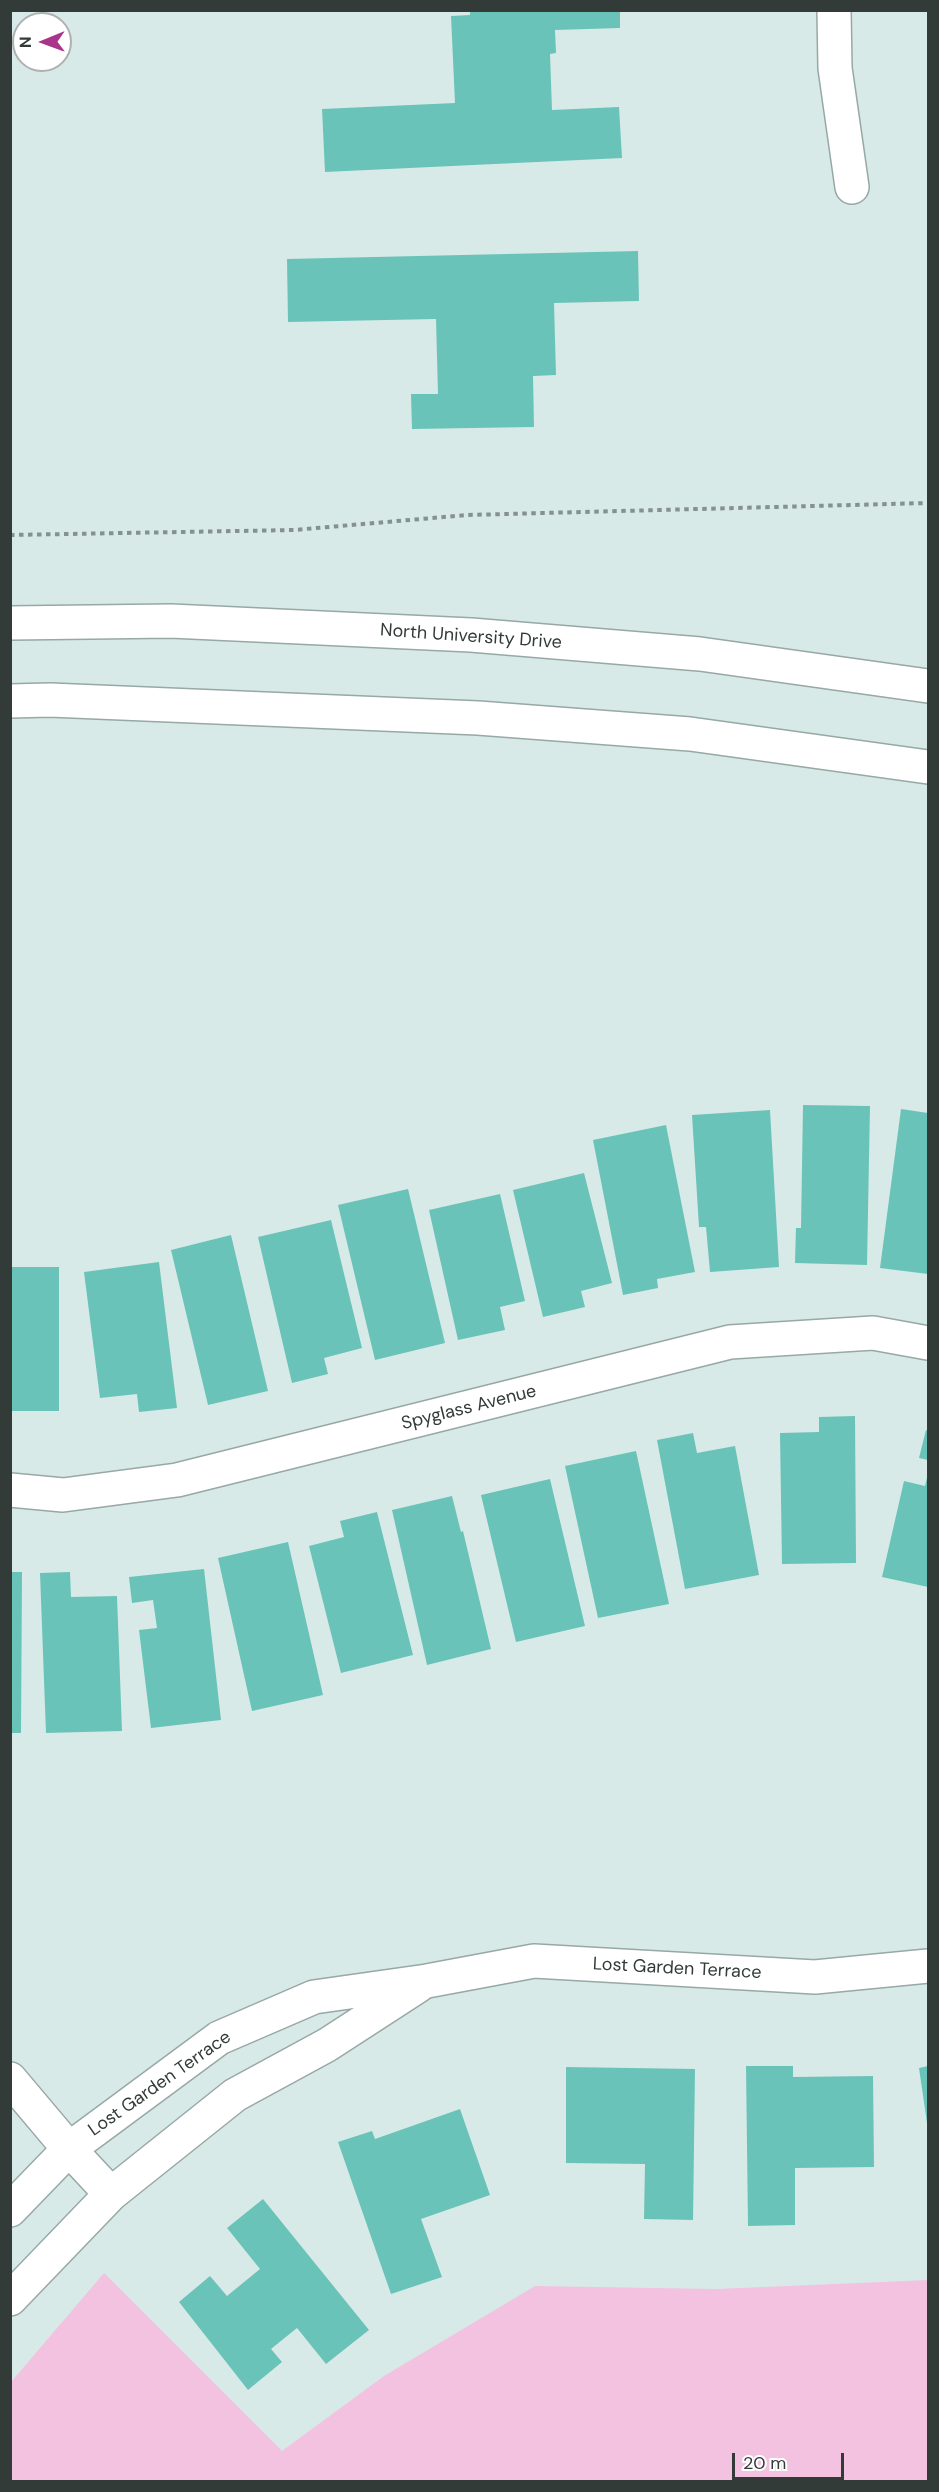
<!DOCTYPE html>
<html>
<head>
<meta charset="utf-8">
<style>
	body { margin:0 }
	#map { position:relative; width:939px; height:2492px; overflow:hidden; background:#d8eae7; font-family:"DM Sans",sans-serif }
	canvas { display:block }
	.frame { position:absolute; inset:0; border:12px solid #333b39; pointer-events:none }
	.north { position:absolute; left:12px; top:12px; width:60px; height:60px; box-sizing:border-box; background:#fff; border:2px solid #adb1b0; border-radius:50%; rotate:269deg; font-size:16px; font-weight:700; line-height:24px; text-align:center; color:#333b39 }
	.north::after { content:''; display:block; margin:auto; width:21px; height:27px; background:#ab348b; clip-path:polygon(50% 0,100% 100%,50% 72%,0 100%) }
	.scale { position:absolute; left:732px; top:2453px; width:112px; height:27px; box-sizing:border-box; border:3px solid #333b39; border-top:0; padding-left:8px; font-size:18px; line-height:21px; white-space:nowrap; color:#333b39; -webkit-text-stroke:4px #fff; paint-order:stroke }
</style>
</head>
<body>
<div id="map">
<canvas width="939" height="2492"></canvas>
<div class="frame"></div>
<div class="north">N</div>
<div class="scale">20 m</div>
</div>
<script>
const ctx = document.querySelector('canvas').getContext('2d');
ctx.lineJoin = 'round';
function paint(path, color) { ctx.fillStyle = color; ctx.fill(path, 'evenodd'); }
const shape = rows => new Path2D(rows.map(r => 'M' + r).join(''));
function stroke(path, color, width, dash) { ctx.strokeStyle = color; ctx.lineWidth = width; ctx.lineCap = dash ? 'butt' : 'round'; ctx.setLineDash(dash || []); ctx.stroke(path); }
function write(font, color, halo, rows, align = 'center') {
  ctx.font = font + ' "DM Sans",sans-serif'; ctx.lineWidth = 5; ctx.setLineDash([]); ctx.textBaseline = 'middle'; ctx.strokeStyle = halo; ctx.fillStyle = color; for (const [text, x, y, turn = 0] of rows) {
    ctx.save(); ctx.translate(x, y); ctx.rotate((+turn || 0) * Math.PI / 180); ctx.textAlign = isNaN(turn) ? turn : align; if (halo) ctx.strokeText(text, 0, 0); ctx.fillText(text, 0, 0); ctx.restore();
  }
}
paint(shape([
	[104,2273,282,2451,384,2376,535,2286,716,2289,928,2280,928,2481,11,2481,11,2382]
]), '#f3c2e1');
paint(shape([
	[470,10,620,10,620,28,555,30,556,53,550,54,552,110,619,107,622,158,325,172,322,109,455,103,451,16,470,15],
	[638,251,639,301,554,303,556,375,533,376,534,427,412,429,411,394,438,394,436,319,288,322,287,259],
	[803,1105,870,1106,867,1265,795,1263,796,1228,801,1228],
	[901,1109,928,1113,928,1274,880,1268],
	[770,1110,779,1267,710,1272,706,1227,699,1227,692,1115],
	[666,1125,695,1272,657,1279,658,1288,623,1295,593,1140],
	[584,1173,612,1283,581,1291,585,1307,543,1317,513,1190],
	[408,1189,445,1343,375,1360,338,1205],
	[500,1194,525,1301,500,1307,505,1330,458,1340,429,1210],
	[331,1220,362,1348,324,1358,328,1374,292,1383,258,1237],
	[231,1235,268,1391,208,1405,171,1250],
	[159,1262,177,1408,139,1412,137,1394,100,1398,84,1272],
	[10,1267,59,1267,59,1411,10,1411],
	[855,1416,856,1563,782,1564,780,1433,819,1432,819,1417],
	[926,1430,928,1431,928,1460,919,1458],
	[693,1433,697,1453,735,1446,759,1575,685,1589,657,1440],
	[636,1451,669,1604,598,1618,565,1466],
	[928,1473,928,1587,882,1577,904,1481,925,1486],
	[550,1479,585,1626,516,1642,481,1495],
	[452,1496,461,1532,463,1531,491,1649,427,1665,392,1510],
	[377,1512,413,1655,341,1673,309,1546,344,1537,340,1521],
	[288,1542,323,1695,252,1711,218,1558],
	[204,1569,221,1720,151,1728,139,1630,157,1628,153,1600,132,1603,129,1577],
	[10,1572,22,1572,21,1733,10,1733],
	[70,1572,71,1597,117,1596,122,1731,46,1733,40,1573],
	[746,2066,793,2066,793,2077,873,2076,874,2167,795,2168,795,2225,748,2226],
	[928,2066,928,2123,927,2123,919,2068],
	[566,2067,695,2069,693,2220,644,2219,645,2164,566,2163],
	[460,2109,490,2195,421,2219,442,2277,391,2294,338,2142,372,2131,375,2139],
	[263,2199,369,2330,326,2364,297,2328,271,2349,282,2362,248,2390,179,2302,210,2276,227,2296,260,2269,227,2228]
]), '#6ac3b8');
const minor = shape([
	[834,10,835,68,852,187],
	[10,1490,63,1495,177,1480,730,1342,873,1333,928,1343],
	[10,2079,69,2149,111,2194],
	[10,2210,69,2149,219,2038,314,1997,427,1981,534,1961,815,1977,928,1966],
	[10,2299,111,2194,235,2095,327,2045,418,1986]
]);
const secondary = shape([
	[10,623,171,621,471,635,700,654,928,686],
	[10,701,50,700,478,718,690,734,928,767]
]);
stroke(minor, '#97a8a5', 36);
stroke(secondary, '#97a8a5', 36);
stroke(shape([
	[10,535,294,530,467,515,928,503]
]), '#84918f', 4, [4.5, 4.5]);
stroke(minor, '#fff', 33);
stroke(secondary, '#fff', 33);
write('18px', '#333b39', '#fff', [
	["North University Drive",471,637,4],
	["Spyglass Avenue",469,1408,-14],
	["Lost Garden Terrace",677,1969,3],
	["Lost Garden Terrace",160,2084,-35]
]);
</script>
</body>
</html>
